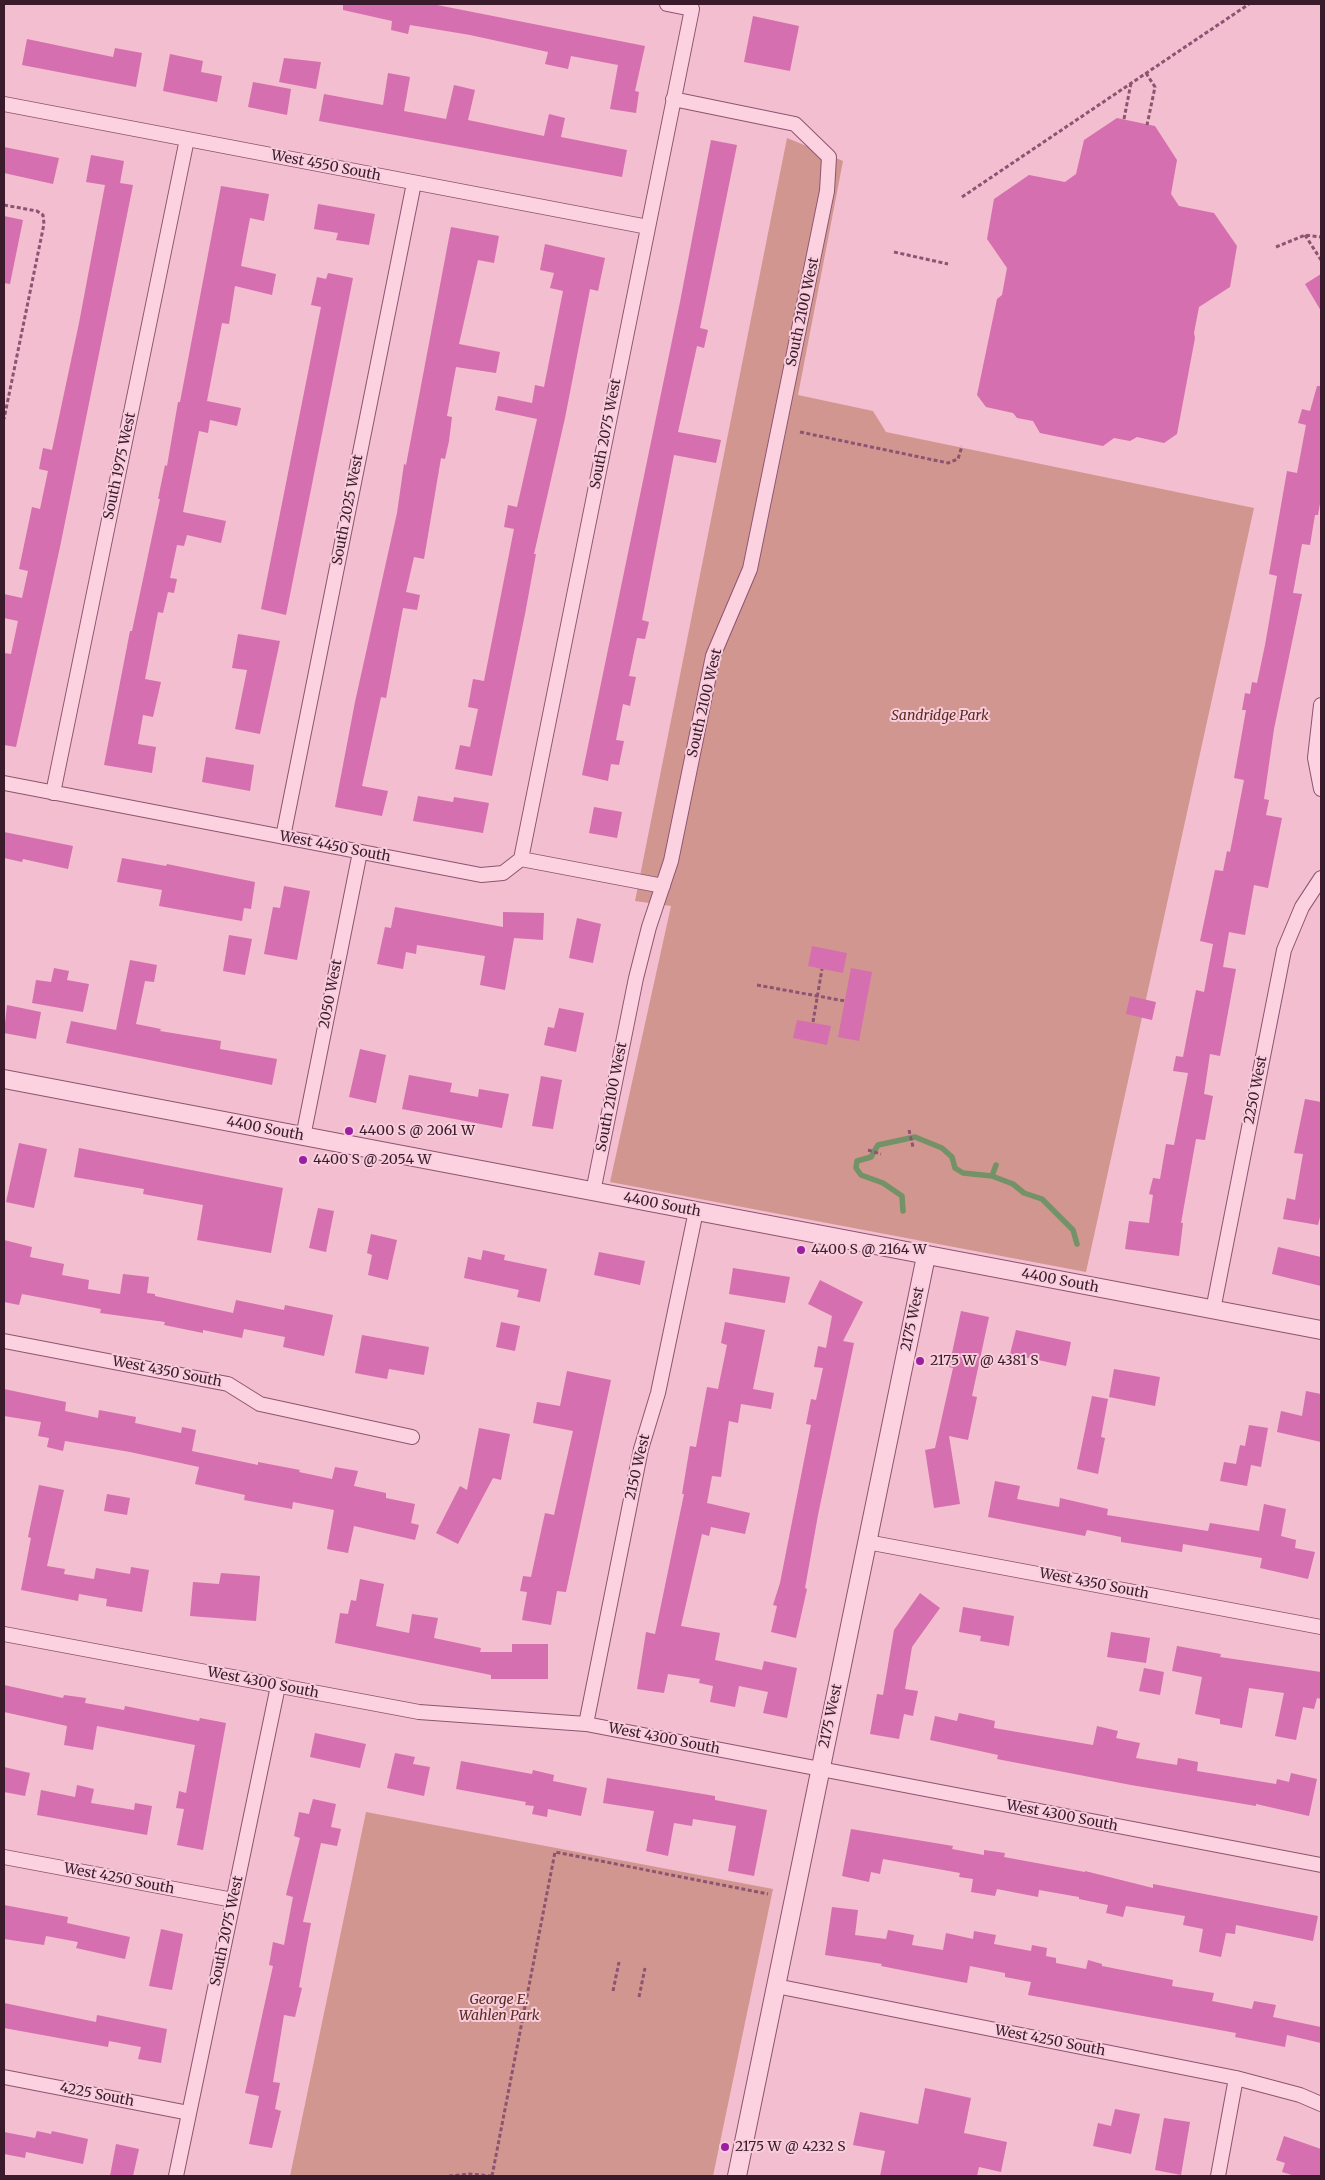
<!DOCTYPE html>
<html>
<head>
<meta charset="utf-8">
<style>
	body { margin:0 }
	#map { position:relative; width:1325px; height:2180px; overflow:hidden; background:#f3becf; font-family:Merriweather,serif }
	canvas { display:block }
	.frame { position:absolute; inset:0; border:5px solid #3a1b2c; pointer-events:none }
</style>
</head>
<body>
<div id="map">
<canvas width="1325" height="2180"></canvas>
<div class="frame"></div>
</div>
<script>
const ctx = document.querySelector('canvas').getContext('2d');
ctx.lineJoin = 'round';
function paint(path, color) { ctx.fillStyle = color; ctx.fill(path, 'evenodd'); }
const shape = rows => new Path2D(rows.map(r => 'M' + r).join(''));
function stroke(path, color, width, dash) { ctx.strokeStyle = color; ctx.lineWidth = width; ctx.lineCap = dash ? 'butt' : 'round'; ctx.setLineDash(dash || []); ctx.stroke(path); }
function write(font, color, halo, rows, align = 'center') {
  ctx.font = font + ' Merriweather,serif'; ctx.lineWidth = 4; ctx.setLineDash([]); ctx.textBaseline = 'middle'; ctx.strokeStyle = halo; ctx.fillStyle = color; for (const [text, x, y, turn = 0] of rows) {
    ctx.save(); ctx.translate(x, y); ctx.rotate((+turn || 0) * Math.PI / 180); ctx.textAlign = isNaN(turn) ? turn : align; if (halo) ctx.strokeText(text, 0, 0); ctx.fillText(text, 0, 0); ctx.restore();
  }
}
paint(shape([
	[787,138,843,161,798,395,873,411,886,432,1254,508,1086,1272,610,1182,671,906,635,901],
	[366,1812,773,1889,713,2176,290,2176]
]), '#d29690');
stroke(shape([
	[992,1176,1013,1184,1024,1193,1042,1199,1073,1230,1077,1244],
	[903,1211,902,1196,883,1183,861,1175,856,1168,857,1161,871,1157,878,1145,915,1137,942,1148,952,1157,955,1168,963,1173,992,1176,996,1165]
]), '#749268', 5.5);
paint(shape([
	[343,4,432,4,645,46,635,91,639,92,636,113,610,109,618,65,571,56,568,69,545,64,548,52,470,35,410,25,408,34,391,30,392,21,343,10],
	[753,16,799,26,790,71,744,62],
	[27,39,113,57,115,48,142,53,136,87,22,65],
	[170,54,203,61,201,72,222,76,217,102,163,91],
	[284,58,321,62,316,89,279,82],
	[388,73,410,77,404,111,446,119,454,85,475,90,468,120,544,136,549,114,565,118,561,137,627,150,622,177,319,121,324,94,383,105],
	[253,82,291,89,287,115,248,107],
	[1117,118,1155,126,1177,160,1171,194,1179,206,1214,213,1237,246,1230,287,1199,307,1194,333,1195,338,1177,434,1164,443,1137,437,1130,441,1114,438,1103,446,1040,433,1033,421,1017,418,1013,413,986,407,977,395,997,299,1002,295,1007,268,987,239,994,199,1029,175,1065,182,1076,174,1084,140],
	[711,140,737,145,700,328,708,330,704,348,697,346,678,432,721,440,716,463,674,455,642,620,649,622,645,639,637,638,629,676,636,677,630,706,623,704,616,740,624,741,619,765,611,764,608,781,582,775,680,302],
	[4,147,59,158,53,184,4,173],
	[91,155,124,161,120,183,133,185,60,547,16,747,4,745,4,653,11,654,18,621,4,618,4,594,22,598,28,571,19,569,32,507,40,509,48,471,39,469,43,448,52,450,79,323,105,185,86,182],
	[221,186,269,194,264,221,250,218,241,266,276,274,272,295,235,286,229,324,222,323,207,401,241,408,237,426,210,420,208,433,199,431,183,512,226,521,221,543,187,535,184,546,177,545,170,578,177,579,174,593,168,592,163,613,158,612,145,679,161,682,153,717,143,715,138,744,156,747,152,773,104,765,130,631,132,631,160,499,158,499,165,465,167,466,178,402,180,402],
	[318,204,375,214,369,245,336,240,338,233,314,229],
	[4,216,23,220,10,284,4,283],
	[451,227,499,236,494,263,478,260,459,344,500,352,496,373,456,367,447,416,452,417,449,441,445,459,441,458,424,559,414,557,406,592,420,595,417,610,403,608,386,698,381,697,362,786,388,791,382,816,335,807,355,702,397,513,404,464,406,465],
	[545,244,605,258,598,291,590,289,565,418,534,554,536,554,525,614,492,776,455,769,460,745,470,747,478,709,468,707,473,679,484,681,514,529,504,527,508,505,517,507,537,419,495,410,498,396,532,403,535,385,544,387,563,291,550,288,554,273,540,270],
	[328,273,353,278,286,615,261,609,321,307,311,305,317,277,326,279],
	[1321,274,1321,311,1305,284],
	[1317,386,1321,386,1321,498,1318,515,1315,515,1310,545,1302,544,1293,593,1302,594,1274,729,1264,799,1269,800,1266,815,1282,818,1268,888,1254,885,1245,935,1229,932,1223,967,1236,969,1220,1056,1210,1054,1204,1094,1213,1096,1205,1140,1196,1139,1181,1223,1183,1223,1179,1256,1125,1249,1129,1221,1149,1223,1153,1195,1149,1194,1153,1178,1160,1179,1166,1144,1174,1145,1188,1073,1173,1071,1176,1056,1183,1057,1196,990,1204,992,1213,944,1200,941,1215,870,1223,871,1227,851,1230,852,1244,780,1234,778,1246,710,1242,710,1245,693,1250,694,1252,682,1257,683,1265,645,1277,576,1269,574,1287,471,1297,473,1306,425,1298,423,1302,409,1310,411],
	[238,634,280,641,260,734,235,729,247,670,232,668],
	[206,757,254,765,250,791,202,782],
	[418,796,453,802,454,797,489,803,483,833,413,821],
	[594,807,622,812,617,838,589,833],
	[4,832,73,846,68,869,23,859,22,862,4,858],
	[122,858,166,866,167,864,255,882,251,909,244,908,242,921,159,906,162,890,117,882],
	[284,886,310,891,297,960,264,954,273,907,280,908],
	[395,907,503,927,503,912,544,913,543,940,514,938,505,990,480,985,485,956,417,945,416,954,406,952,403,969,377,964,385,927,391,928],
	[577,918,601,924,593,963,569,958],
	[229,935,252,939,245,975,223,971],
	[812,946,847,953,843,973,808,966],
	[130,960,157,965,154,982,145,981,136,1024,161,1029,160,1031,221,1041,220,1049,277,1059,272,1085,66,1043,71,1021,116,1030],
	[54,968,69,971,67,980,89,984,83,1012,32,1003,36,980,51,982],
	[851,968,872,972,859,1041,838,1037],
	[1130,996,1156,1002,1152,1020,1126,1014],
	[7,1005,41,1012,36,1039,4,1033],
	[559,1008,584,1013,576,1052,544,1045,548,1027,554,1028],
	[797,1020,831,1026,827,1045,793,1038],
	[360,1049,386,1055,376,1103,349,1097],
	[409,1075,452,1083,450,1092,478,1097,479,1089,509,1094,502,1128,402,1109],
	[541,1076,562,1080,553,1129,532,1126],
	[1305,1099,1321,1102,1321,1213,1318,1225,1283,1219,1287,1198,1295,1200,1303,1154,1294,1153],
	[19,1143,47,1149,34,1208,6,1202],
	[79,1148,283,1188,271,1253,197,1240,203,1205,143,1194,144,1189,74,1177],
	[318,1208,334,1211,326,1252,309,1248],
	[371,1234,397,1240,388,1280,368,1275,372,1255,367,1253],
	[4,1240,32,1247,30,1257,64,1264,62,1275,89,1280,88,1289,120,1294,123,1274,149,1277,147,1293,155,1294,155,1296,233,1313,236,1300,284,1310,285,1305,333,1315,324,1356,283,1347,285,1337,244,1329,242,1338,203,1330,203,1333,164,1325,165,1322,100,1313,101,1309,22,1294,19,1305,4,1302],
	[1278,1247,1321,1257,1321,1286,1272,1274],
	[483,1250,505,1255,504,1260,547,1269,540,1302,517,1297,519,1290,464,1278,468,1257,481,1260],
	[599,1252,645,1261,640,1285,594,1275],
	[733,1268,790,1277,785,1303,729,1294],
	[820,1280,863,1302,843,1341,854,1343,818,1515,805,1588,807,1589,796,1638,771,1632,777,1606,773,1605,780,1583,811,1425,806,1424,811,1399,816,1400,823,1368,814,1367,818,1346,826,1348,832,1316,808,1304],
	[961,1311,989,1317,972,1396,977,1397,968,1440,949,1436,960,1504,934,1508,925,1450,935,1448,953,1368,949,1367],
	[501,1322,520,1326,515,1351,496,1347],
	[725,1322,765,1330,753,1389,774,1393,771,1409,741,1404,738,1423,729,1421,721,1477,712,1476,707,1503,750,1513,745,1534,711,1527,709,1536,702,1534,681,1626,720,1633,715,1660,762,1670,764,1661,797,1668,787,1718,763,1713,768,1692,739,1686,735,1707,710,1702,713,1686,699,1683,700,1679,668,1674,664,1693,637,1689,646,1632,655,1634,684,1494,682,1494,690,1446,696,1447,707,1387,718,1389,727,1345,721,1343],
	[1016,1330,1071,1342,1066,1366,1010,1354],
	[362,1335,429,1347,424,1375,389,1369,387,1379,355,1373],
	[1114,1369,1160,1377,1155,1406,1109,1397],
	[567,1371,611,1380,566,1592,557,1591,551,1625,522,1620,527,1592,520,1591,523,1576,531,1577,545,1513,554,1515,573,1431,533,1423,537,1402,560,1406],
	[4,1389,66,1402,65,1411,98,1418,99,1410,136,1417,135,1423,181,1433,182,1427,196,1430,192,1451,258,1465,258,1462,300,1470,299,1472,332,1479,335,1467,358,1471,354,1486,386,1493,386,1498,415,1504,411,1523,419,1525,415,1540,354,1526,348,1553,327,1549,334,1510,293,1502,292,1509,244,1500,245,1495,195,1484,199,1467,130,1452,65,1441,63,1451,47,1447,49,1438,38,1436,41,1422,4,1416],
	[1306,1391,1321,1394,1321,1442,1277,1432,1281,1411,1302,1416],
	[1092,1396,1108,1399,1101,1437,1105,1438,1098,1474,1077,1469],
	[1249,1425,1268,1428,1261,1467,1251,1465,1247,1486,1220,1481,1224,1462,1236,1464,1240,1445,1245,1446],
	[479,1428,510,1434,501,1480,493,1478,458,1544,436,1533,460,1486,467,1490],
	[995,1481,1020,1486,1017,1499,1059,1507,1060,1498,1108,1509,1107,1515,1208,1531,1210,1523,1259,1531,1264,1504,1286,1509,1281,1536,1296,1540,1295,1548,1315,1552,1308,1579,1260,1568,1262,1558,1183,1544,1182,1552,1121,1542,1121,1537,1087,1530,1085,1536,988,1517],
	[39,1485,64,1490,47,1566,65,1569,64,1574,94,1579,96,1568,130,1574,131,1567,149,1570,142,1612,106,1606,107,1599,79,1594,78,1601,21,1590,31,1538,28,1537],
	[107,1494,130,1498,127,1515,104,1511],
	[221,1573,260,1576,256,1621,190,1616,193,1582,219,1584],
	[360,1579,384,1584,376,1626,409,1633,412,1614,438,1618,434,1638,481,1648,480,1652,512,1652,512,1644,548,1644,548,1679,491,1679,491,1675,335,1643,340,1613,348,1614,351,1600,356,1601],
	[920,1593,940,1608,912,1647,905,1689,918,1691,913,1716,904,1714,899,1739,870,1734,877,1694,883,1695,894,1630],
	[963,1607,1014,1616,1009,1646,980,1641,981,1636,959,1632],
	[1111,1632,1150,1638,1146,1663,1107,1657],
	[1177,1646,1221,1654,1220,1657,1321,1672,1321,1699,1317,1698,1314,1709,1303,1707,1296,1740,1275,1736,1284,1693,1249,1688,1242,1728,1220,1724,1220,1719,1195,1714,1202,1677,1172,1671],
	[1144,1668,1164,1672,1160,1695,1139,1691],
	[4,1685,63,1698,64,1695,86,1698,85,1703,124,1710,125,1706,199,1721,200,1718,226,1723,203,1850,177,1845,184,1809,176,1808,179,1791,186,1793,195,1745,97,1726,93,1750,64,1745,67,1726,4,1712],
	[959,1713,995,1721,994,1728,1093,1745,1097,1726,1118,1731,1116,1738,1140,1743,1136,1758,1177,1765,1178,1758,1198,1762,1197,1771,1276,1784,1277,1779,1289,1782,1291,1773,1317,1779,1309,1816,1256,1804,1256,1806,1131,1785,997,1759,998,1755,930,1740,935,1716,957,1721],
	[315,1733,366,1744,360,1768,310,1757],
	[395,1753,415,1757,413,1764,430,1767,424,1796,387,1788],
	[461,1761,532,1774,533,1770,554,1775,553,1781,587,1788,581,1816,548,1809,547,1817,532,1814,534,1806,525,1805,526,1802,456,1789],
	[4,1767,30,1773,25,1796,4,1792],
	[607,1778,715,1796,715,1800,767,1810,754,1876,728,1871,736,1826,693,1819,692,1826,674,1823,668,1856,646,1851,654,1811,603,1803],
	[77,1785,94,1789,91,1803,134,1810,135,1803,152,1806,147,1835,37,1815,41,1790,75,1797],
	[313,1799,336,1804,331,1827,341,1829,337,1846,321,1843,303,1922,311,1923,299,1987,302,1988,295,2017,284,2015,273,2082,280,2083,275,2109,281,2111,272,2148,249,2144,259,2096,245,2093,273,1966,269,1965,273,1942,284,1945,293,1897,286,1895,300,1838,294,1836,299,1812,309,1814],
	[851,1829,953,1846,952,1849,984,1855,984,1850,1005,1853,1004,1857,1085,1872,1085,1871,1153,1888,1153,1884,1318,1916,1313,1941,1236,1925,1235,1934,1226,1933,1221,1957,1199,1952,1203,1929,1183,1925,1185,1916,1126,1906,1123,1917,1106,1913,1108,1905,1079,1899,1079,1897,1039,1890,1038,1897,997,1889,995,1896,971,1892,973,1879,959,1877,960,1873,883,1859,880,1874,871,1872,869,1882,842,1876],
	[4,1905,68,1917,67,1923,130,1937,125,1959,76,1948,78,1942,46,1936,44,1945,4,1939],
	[832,1907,858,1910,855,1935,886,1939,888,1930,914,1935,912,1945,943,1950,946,1933,973,1939,974,1931,996,1935,994,1944,1031,1951,1032,1945,1047,1948,1046,1956,1056,1958,1056,1963,1086,1969,1088,1960,1102,1964,1102,1966,1173,1980,1172,1986,1214,1993,1212,2001,1252,2009,1254,2001,1276,2005,1273,2017,1321,2027,1321,2043,1287,2035,1285,2047,1235,2037,1236,2033,1028,1995,1031,1982,1005,1977,1005,1973,970,1966,967,1983,881,1966,882,1964,825,1955],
	[161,1929,183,1934,172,1990,149,1986],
	[4,2003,96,2022,97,2015,167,2029,161,2063,138,2059,141,2047,109,2041,108,2047,4,2028],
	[925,2088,971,2098,964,2133,1007,2142,1001,2172,979,2167,977,2176,880,2176,885,2151,853,2145,860,2112,918,2124],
	[1115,2109,1140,2114,1131,2154,1093,2146,1098,2123,1111,2126],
	[1164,2118,1190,2122,1181,2175,1155,2170],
	[37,2131,51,2134,52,2131,88,2139,83,2164,26,2152,25,2158,4,2154,4,2132,35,2138],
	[1284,2136,1321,2149,1321,2176,1295,2176,1282,2172,1285,2163,1276,2160],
	[116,2144,139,2149,133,2176,110,2176]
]), '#d56faf');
const minor = shape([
	[4,104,648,227],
	[1321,705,1315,758,1321,789],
	[4,783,481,875,503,873,521,859,663,886],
	[53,793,187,139],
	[283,837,414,183],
	[521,859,692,9,667,4],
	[303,1137,360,852],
	[593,1192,636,978,649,927,671,861,713,656,750,569,827,191,829,157,795,124,673,99],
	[1213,1310,1284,950,1302,907,1321,878],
	[4,1341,228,1384,260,1404,412,1437],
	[867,1542,1321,1627],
	[4,1634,419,1712,586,1724,1321,1865],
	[586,1724,641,1449,658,1393,696,1211],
	[4,1857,233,1900],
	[776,1986,1236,2078,1300,2095,1321,2104],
	[4,2077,189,2113],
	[176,2176,278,1686],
	[1218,2176,1236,2078]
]);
const tertiary = shape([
	[4,1079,1321,1330],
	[737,2176,926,1256]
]);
stroke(minor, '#8d5471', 16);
stroke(tertiary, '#8d5471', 20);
stroke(shape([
	[1146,73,1155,87,1147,125],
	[1124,119,1131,83],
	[962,197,1249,4],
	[4,205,37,211,43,215,44,224,4,419],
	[1305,235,1321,260],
	[1276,247,1305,235,1321,237],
	[894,252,948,264],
	[800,432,948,463,958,459,962,446],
	[757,985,845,1001],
	[813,1022,822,969],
	[909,1130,913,1147],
	[868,1150,881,1154],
	[613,1991,619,1962],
	[639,1997,645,1968],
	[449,2176,470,2174,492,2176],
	[492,2176,555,1852,768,1894]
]), '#8d5471', 3, [4, 2.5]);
stroke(minor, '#fcd2e0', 14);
stroke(tertiary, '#fcd2e0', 18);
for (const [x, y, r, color] of [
	[349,1131,5,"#9c1ea2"],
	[303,1160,5,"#9c1ea2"],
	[801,1250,5,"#9c1ea2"],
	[920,1361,5,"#9c1ea2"],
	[725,2147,5,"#9c1ea2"]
]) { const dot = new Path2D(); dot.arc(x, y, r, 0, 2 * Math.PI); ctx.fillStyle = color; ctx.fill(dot); stroke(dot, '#f9cedc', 2); }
write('14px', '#3a1b2c', '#f9cedc', [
	["West 4550 South",326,166,11],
	["South 2100 West",803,312,-78],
	["South 2075 West",606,434,-79],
	["South 1975 West",120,466,-78],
	["South 2025 West",348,510,-79],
	["South 2100 West",705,703,-77],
	["West 4450 South",335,847,11],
	["2050 West",331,994,-79],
	["2250 West",1256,1090,-79],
	["South 2100 West",612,1097,-79],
	["4400 South",265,1129,11],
	["4400 South",662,1205,11],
	["4400 South",1060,1281,11],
	["2175 West",913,1319,-78],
	["West 4350 South",167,1372,11],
	["2150 West",638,1467,-77],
	["West 4350 South",1094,1584,11],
	["West 4300 South",263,1683,11],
	["2175 West",831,1716,-78],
	["West 4300 South",664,1739,11],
	["West 4300 South",1062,1816,11],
	["West 4250 South",119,1879,11],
	["South 2075 West",227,1931,-78],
	["West 4250 South",1050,2041,11],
	["4225 South",97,2095,11]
]);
write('italic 14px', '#592b1f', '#f9cedc', [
	["Sandridge Park",940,716],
	["George E.",499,2000],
	["Wahlen Park",499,2016]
]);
write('14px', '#3a1b2c', '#f9cedc', [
	["4400 S @ 2061 W",359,1131],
	["4400 S @ 2054 W",313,1160],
	["4400 S @ 2164 W",811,1250],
	["2175 W @ 4381 S",930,1361],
	["2175 W @ 4232 S",735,2147]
], 'left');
</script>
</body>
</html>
